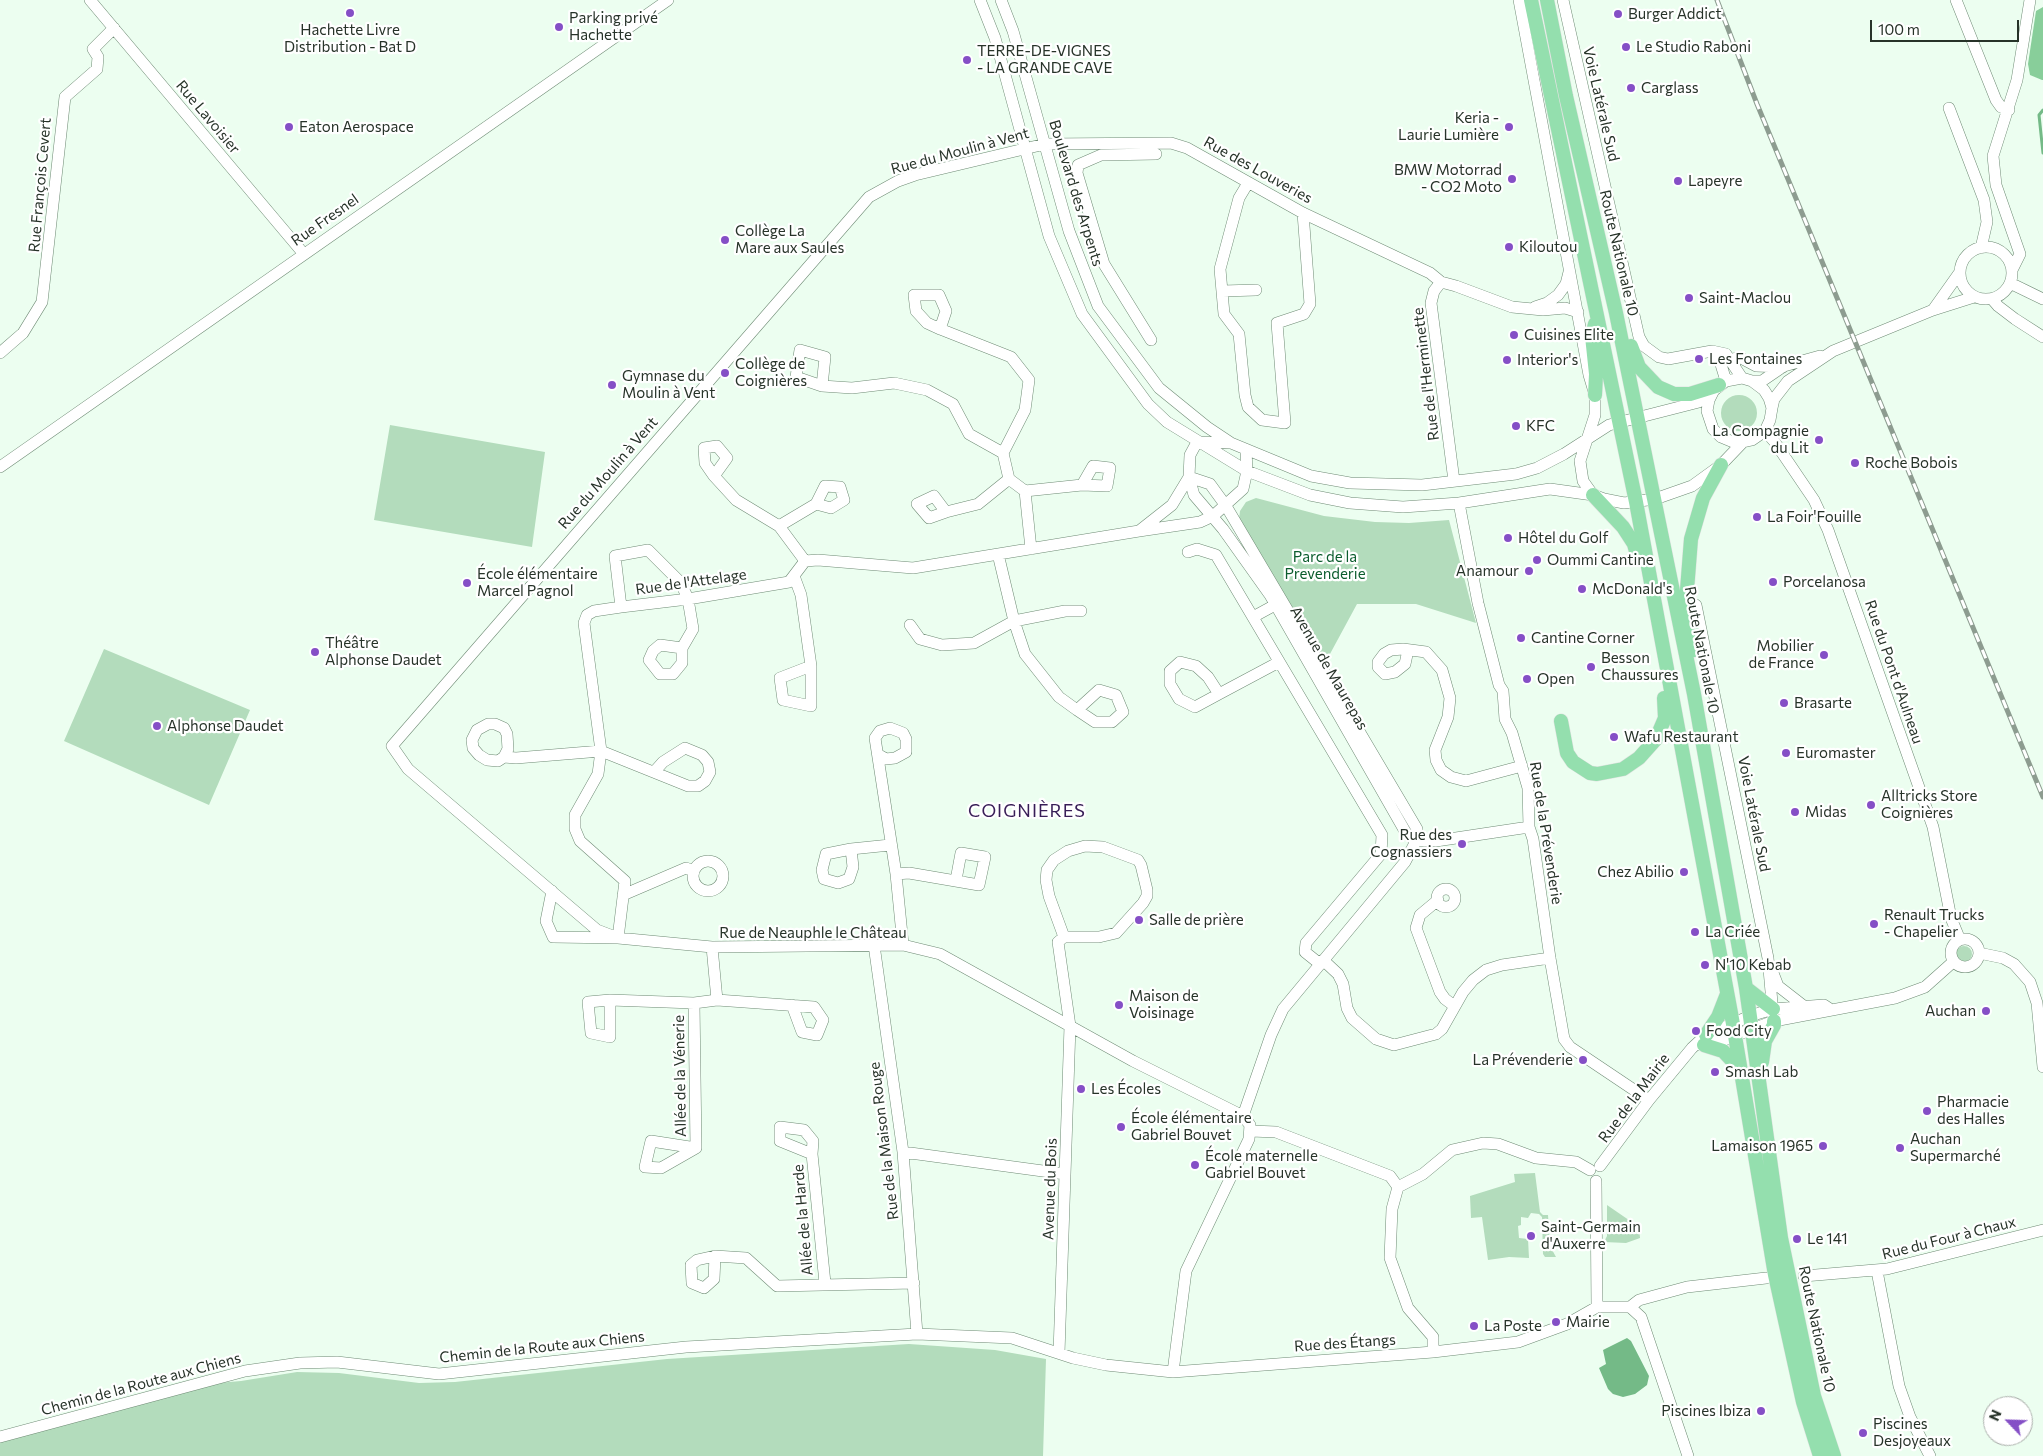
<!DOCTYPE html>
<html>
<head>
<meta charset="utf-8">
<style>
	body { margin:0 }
	#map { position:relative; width:2043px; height:1456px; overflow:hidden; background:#ecfef0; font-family:Commissioner,sans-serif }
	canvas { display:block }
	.north { position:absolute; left:1983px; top:1396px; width:50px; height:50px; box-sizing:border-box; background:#fff; border:1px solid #a9ada9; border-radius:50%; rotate:294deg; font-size:14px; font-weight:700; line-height:20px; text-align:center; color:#273329 }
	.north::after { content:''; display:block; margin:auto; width:18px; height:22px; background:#854fc6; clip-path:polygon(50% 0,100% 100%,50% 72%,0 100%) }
	.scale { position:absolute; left:1870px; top:20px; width:149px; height:22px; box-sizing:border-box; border:2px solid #273329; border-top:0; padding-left:6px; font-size:15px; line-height:18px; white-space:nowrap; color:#273329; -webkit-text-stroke:4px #fff; paint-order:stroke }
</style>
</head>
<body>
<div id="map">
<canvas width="2043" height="1456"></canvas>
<div class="north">N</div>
<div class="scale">100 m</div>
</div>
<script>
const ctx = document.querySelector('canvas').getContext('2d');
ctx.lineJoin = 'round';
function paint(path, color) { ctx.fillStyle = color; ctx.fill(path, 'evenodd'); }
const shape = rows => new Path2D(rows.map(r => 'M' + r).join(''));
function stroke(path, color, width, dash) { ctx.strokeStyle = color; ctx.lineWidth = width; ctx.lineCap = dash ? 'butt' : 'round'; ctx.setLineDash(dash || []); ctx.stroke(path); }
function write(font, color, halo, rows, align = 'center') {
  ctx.font = font + ' Commissioner,sans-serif'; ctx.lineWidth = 4.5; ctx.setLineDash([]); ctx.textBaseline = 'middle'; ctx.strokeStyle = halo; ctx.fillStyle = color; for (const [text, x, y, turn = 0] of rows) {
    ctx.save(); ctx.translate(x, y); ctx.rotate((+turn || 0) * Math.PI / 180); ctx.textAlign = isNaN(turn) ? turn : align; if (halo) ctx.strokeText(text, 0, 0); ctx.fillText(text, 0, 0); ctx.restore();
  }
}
paint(shape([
	'1721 413a18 18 0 1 1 36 0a18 18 0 1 1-36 0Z',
	[390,425,545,452,532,547,374,520],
	[1256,498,1324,516,1375,522,1409,523,1449,520,1476,623,1416,604,1357,604,1324,665,1239,519,1240,511,1246,502],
	[104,649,250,710,209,805,64,741],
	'1956 954a8 8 0 1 1 16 0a8 8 0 1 1-16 0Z',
	[1535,1173,1540,1212,1543,1215,1548,1215,1550,1246,1556,1257,1545,1257,1543,1254,1542,1217,1539,1214,1531,1213,1528,1218,1521,1217,1521,1225,1518,1226,1519,1238,1528,1239,1529,1258,1509,1257,1488,1260,1482,1217,1471,1218,1470,1196,1515,1182,1514,1174],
	[1607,1205,1639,1227,1640,1238,1626,1243,1604,1242,1607,1236],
	[909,1344,995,1350,1046,1359,1043,1456,0,1456,0,1438,183,1386,241,1381,297,1372,339,1373,419,1383,455,1382,667,1359]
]), '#b3dcbc');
paint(shape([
	[2043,7,2043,80,2042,80,2030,75,2028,64,2036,11]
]), '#88ce9a');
paint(shape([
	[1627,1338,1631,1341,1649,1376,1647,1385,1635,1394,1623,1397,1613,1394,1608,1389,1599,1368,1606,1364,1603,1350]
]), '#74ba87');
stroke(shape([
	[2043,110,2039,115,2043,153]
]), '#74ba87', 3);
const minor = shape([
	[90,0,303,253],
	[980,0,995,38,1049,236,1082,314,1148,404,1167,422,1247,471,1310,495,1350,503,1403,507,1459,503,1550,489,1593,495],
	[1001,0,1013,31,1069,231,1098,306,1159,388,1207,427,1231,443,1311,476,1350,483,1422,485,1516,474,1537,468,1564,454,1609,425,1699,402,1726,381,1742,378,1752,381,1764,390,1769,398,1772,408,1770,420,1765,431,1752,440,1743,442,1733,442,1721,437,1713,429,1707,411,1709,400,1714,390],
	[1519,0,1589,375,1595,395,1595,415,1580,461,1583,481,1593,495,1604,499,1624,503,1655,499,1692,486,1721,465,1743,442],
	[1563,0,1639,337,1644,346,1659,357,1668,359,1712,351,1726,354,1742,378],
	[1956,0,1996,100,2001,107,2009,110],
	[1949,108,1984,200,1987,222,1981,248],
	[1248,183,1239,198,1220,269,1224,314,1239,334,1245,395,1248,407,1262,420,1285,423,1277,323,1304,314,1310,304,1303,213],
	'1960 273a26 26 0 1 1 52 0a26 26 0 1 1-52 0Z',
	[2012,270,2020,254,1996,185,1993,156,2017,80,2030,0],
	[2010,283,2043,299],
	[1223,291,1256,290],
	[1992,299,1998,306,2015,319,2043,337],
	[1535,307,1547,303,1558,295,1566,284,1569,272],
	[1933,310,1960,272],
	[940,329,927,323,916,311,914,295,939,295,946,311,940,329,1011,357,1029,380,1025,410,1003,453],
	[1151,340,1104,264,1077,173,1078,165,1101,155,1156,154],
	[1712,351,1719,358,1726,381],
	[0,353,23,333,42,302,65,97,97,69,98,57,93,49,114,28],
	[1731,360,1739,357,1756,366,1783,367],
	[1752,381,1762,381,1784,366,1820,356],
	[822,386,796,377,800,350,825,357,822,386,852,388,894,383,927,390,953,404,969,434,1003,453,1009,479,1025,491,1031,549],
	[1772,408,1774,399,1788,381,1833,351,1933,310,1974,297],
	[1765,431,1774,441,1814,500,1828,530,1933,827,1951,918,1960,940],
	[0,467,668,0],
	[714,476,727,458,717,446,704,448,705,463,714,476,736,500,779,526,805,561],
	[1189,477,1210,484,1226,506,1417,829,1416,841,1405,862,1283,1009,1271,1035,1243,1116],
	[1189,477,1194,495,1223,529,1270,595,1406,833,1416,841],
	[1454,481,1431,303,1434,291,1441,282,1456,286,1512,307,1543,310,1565,308,1578,312],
	[1025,491,1082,485,1107,486,1110,468,1093,466,1082,485],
	[1459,503,1478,603,1499,685,1503,691,1505,719,1512,733,1528,788,1529,827,1533,839,1550,958,1564,1039,1570,1047,1649,1100],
	[946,512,929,518,917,504,934,496,946,512,978,504,1009,479],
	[779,526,816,504,825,486,840,487,844,500,831,508,816,504],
	[1139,531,1200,522,1213,516,1243,489,1247,471,1246,450],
	[1188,552,1197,549,1216,555,1382,835,1381,854,1306,943,1305,952,1320,964],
	[998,554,1014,621,1025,654,1059,697,1077,710,1095,722,1112,722,1123,712,1116,695,1099,690,1077,710],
	[794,576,801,595,811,666,811,706,783,700,780,678,811,666],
	[1696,605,1768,958,1773,1014],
	[621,607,615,556,648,550,681,583,688,599,693,629,682,648,660,645,653,651,649,660,660,674,673,674,682,663,682,648],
	[1253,617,1275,605],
	[910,625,920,639,942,645,974,643,1014,621,1065,611,1081,611],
	[1408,650,1405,664,1395,672,1385,674,1378,667,1378,662,1384,654,1391,650,1403,649,1426,652,1442,670,1450,698,1448,717,1435,750,1436,760,1441,770,1451,777,1466,781,1522,766],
	[1219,694,1208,677,1196,666,1180,662,1170,671,1170,684,1179,699,1195,707,1219,694,1279,662],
	[879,755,886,759,895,758,906,752,906,739,903,733,890,728,880,731,875,738,896,874,903,945],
	[504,757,508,749,507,734,504,728,495,724,488,724,477,730,472,740,473,748,479,755,487,760,498,761,504,757,516,758,601,751,688,786,698,786,705,781,710,772,708,762,702,755,685,748,663,762,655,771],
	[1416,841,1436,841,1529,827],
	[851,849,853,867,849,879,838,883,824,879,822,870,826,854,851,849,890,845],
	'693 876a15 15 0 1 1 30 0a15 15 0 1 1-30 0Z',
	[896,874,909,873,979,885,985,857,961,853,956,880],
	'1437 898a9 9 0 1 1 18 0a9 9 0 1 1-18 0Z',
	[552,891,546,921,553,937,618,938,712,947,903,945,940,954,1133,1061,1243,1116,1250,1125,1249,1139,1186,1271,1173,1372],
	[623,895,686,868,694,871],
	[1438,900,1420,915,1416,928,1440,992,1445,999,1453,1005],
	[618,938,597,930,408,769,392,746,869,197,898,181,915,175,1045,144,1171,143,1187,148,1303,213,1430,273,1441,282],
	[618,938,625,881,580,841,575,829,575,815,598,774,601,751,584,623,587,615,594,611,621,607,688,599,789,582,805,561,818,560,913,568,1139,531,1172,505,1189,477,1190,455,1197,442,1230,443],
	'1951 953a14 14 0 1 1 28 0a14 14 0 1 1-28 0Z',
	[874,945,903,1152,917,1334],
	[712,947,717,1000,814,1007,823,1020,817,1035,802,1032,792,1005],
	[1979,953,2003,958,2014,964,2030,982,2037,1003,2043,1067],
	[1323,960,1338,974,1343,984,1347,1008,1352,1018,1376,1039,1394,1045,1436,1034,1442,1029,1463,992,1473,980,1486,970,1502,965,1550,958],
	[1773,973,1778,986,1805,1007],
	[610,1000,610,1037,591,1033,588,1002,610,1000,694,1003,717,1000],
	[694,1003,696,1148,661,1168,645,1167,651,1141,696,1148],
	[1701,1045,1724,1040,1774,1021,1895,998,1925,987,1953,962],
	[1251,1131,1276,1132,1390,1176,1398,1187],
	[903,1152,1065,1174],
	[812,1154,780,1141,780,1127,804,1130,813,1141,812,1154,825,1283],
	[1600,1166,1649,1100,1692,1048,1706,1035,1750,1016,1773,1009,1824,1005,1830,1009],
	[1596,1181,1597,1307],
	[1398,1187,1423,1174,1452,1150,1483,1143,1498,1144,1536,1158,1576,1162,1590,1170],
	[1398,1187,1392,1209,1390,1258,1408,1308,1433,1337,1433,1352],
	[715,1256,714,1279,704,1288,692,1283,691,1265,697,1260,715,1256,746,1258,777,1286,914,1283],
	[1877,1271,1899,1386,1910,1417,1930,1456],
	[1804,1276,1887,1269,2043,1230],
	[1630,1307,1641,1317,1688,1456],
	[1059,1353,1070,1026,1058,942,1064,937,1099,937,1116,933,1143,903,1147,896,1147,890,1141,865,1138,860,1103,847,1085,846,1068,851,1054,860,1047,870,1046,880,1049,896,1064,937],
	[0,1437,245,1371,300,1363,337,1362,439,1374,686,1347,917,1334,1012,1338,1073,1358,1106,1365,1173,1372,1433,1352,1518,1342,1567,1324,1597,1307,1630,1307,1639,1300,1687,1287,1766,1278]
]);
const major = shape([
	[1531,0,1636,502,1733,1024,1775,1275,1803,1402,1820,1456],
	[1547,0,1566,96,1616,313,1694,694,1746,988,1781,1238,1814,1396,1834,1456],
	[1595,324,1592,336,1596,374,1595,395],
	[1631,346,1639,367,1658,387,1674,394,1690,394,1719,385],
	[1593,495,1623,527,1634,544,1638,559],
	[1694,650,1687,590,1691,539,1703,498,1721,465],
	[1561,721,1567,753,1573,762,1590,773,1597,774,1623,769,1639,758,1656,739,1665,718,1664,698],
	[1746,988,1773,1009],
	[1706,1035,1718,1017,1727,994],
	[1704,1045,1723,1051,1740,1069],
	[1762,1062,1765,1041,1774,1025,1774,1021]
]);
stroke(minor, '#6f8b75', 12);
stroke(major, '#e1e2e1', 15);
stroke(minor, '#fff', 11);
stroke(major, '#94dfae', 14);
const rail = shape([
	[1717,0,1757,104,2043,797]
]);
stroke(rail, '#8d9c90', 5);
stroke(rail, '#fff', 3, [9]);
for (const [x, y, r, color] of [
	[350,13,5,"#854fc6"],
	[1618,14,5,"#854fc6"],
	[559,27,5,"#854fc6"],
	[1626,47,5,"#854fc6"],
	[967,60,5,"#854fc6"],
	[1631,88,5,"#854fc6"],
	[289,127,5,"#854fc6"],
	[1509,127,5,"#854fc6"],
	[1512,179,5,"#854fc6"],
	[1678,181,5,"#854fc6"],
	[725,240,5,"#854fc6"],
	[1509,247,5,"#854fc6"],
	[1689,298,5,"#854fc6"],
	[1514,335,5,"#854fc6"],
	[1699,359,5,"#854fc6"],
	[1507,360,5,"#854fc6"],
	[725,373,5,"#854fc6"],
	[612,385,5,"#854fc6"],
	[1516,426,5,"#854fc6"],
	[1819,440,5,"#854fc6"],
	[1855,463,5,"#854fc6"],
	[1757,517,5,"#854fc6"],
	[1508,538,5,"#854fc6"],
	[1537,560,5,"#854fc6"],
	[1529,571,5,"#854fc6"],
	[1773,582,5,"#854fc6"],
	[467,583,5,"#854fc6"],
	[1582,589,5,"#854fc6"],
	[1521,638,5,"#854fc6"],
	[315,652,5,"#854fc6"],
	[1824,655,5,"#854fc6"],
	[1591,667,5,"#854fc6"],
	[1527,679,5,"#854fc6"],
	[1784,703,5,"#854fc6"],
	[157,726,5,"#854fc6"],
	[1614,737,5,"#854fc6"],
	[1786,753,5,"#854fc6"],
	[1871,805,5,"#854fc6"],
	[1795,812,5,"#854fc6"],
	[1462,844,5,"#854fc6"],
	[1684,872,5,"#854fc6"],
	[1139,920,5,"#854fc6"],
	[1874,924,5,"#854fc6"],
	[1695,932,5,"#854fc6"],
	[1705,965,5,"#854fc6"],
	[1119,1005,5,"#854fc6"],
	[1986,1011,5,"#854fc6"],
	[1696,1031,5,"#854fc6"],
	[1583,1060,5,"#854fc6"],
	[1715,1072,5,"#854fc6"],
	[1081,1089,5,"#854fc6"],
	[1927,1111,5,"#854fc6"],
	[1121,1127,5,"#854fc6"],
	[1823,1146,5,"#854fc6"],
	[1900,1148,5,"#854fc6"],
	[1195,1165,5,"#854fc6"],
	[1531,1236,5,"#854fc6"],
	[1797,1239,5,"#854fc6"],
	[1556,1322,5,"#854fc6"],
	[1474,1326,5,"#854fc6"],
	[1761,1411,5,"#854fc6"],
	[1863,1433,5,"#854fc6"]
]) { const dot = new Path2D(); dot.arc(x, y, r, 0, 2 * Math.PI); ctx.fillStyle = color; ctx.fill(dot); stroke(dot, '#fff', 2); }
write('15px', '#273329', '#fff', [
	["Burger Addict",1628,14],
	["Parking privé",569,18],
	["Hachette",569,35],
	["Hachette Livre",350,30,"center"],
	["Distribution - Bat D",350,47,"center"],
	["Le Studio Raboni",1636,47],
	["TERRE-DE-VIGNES",977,51],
	["- LA GRANDE CAVE",977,68],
	["Carglass",1641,88],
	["Keria -",1499,118,"right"],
	["Laurie Lumière",1499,135,"right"],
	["Eaton Aerospace",299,127],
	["BMW Motorrad",1502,170,"right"],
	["- CO2 Moto",1502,187,"right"],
	["Lapeyre",1688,181],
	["Collège La",735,231],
	["Mare aux Saules",735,248],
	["Kiloutou",1519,247],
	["Saint-Maclou",1699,298],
	["Cuisines Elite",1524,335],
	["Les Fontaines",1709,359],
	["Interior's",1517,360],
	["Collège de",735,364],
	["Coignières",735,381],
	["Gymnase du",622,376],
	["Moulin à Vent",622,393],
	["KFC",1526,426],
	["La Compagnie",1809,431,"right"],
	["du Lit",1809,448,"right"],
	["Roche Bobois",1865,463],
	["La Foir'Fouille",1767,517],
	["Hôtel du Golf",1518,538],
	["Oummi Cantine",1547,560],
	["Anamour",1519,571,"right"],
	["École élémentaire",477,574],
	["Marcel Pagnol",477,591],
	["Porcelanosa",1783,582],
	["McDonald's",1592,589],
	["Cantine Corner",1531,638],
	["Théâtre",325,643],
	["Alphonse Daudet",325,660],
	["Mobilier",1814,646,"right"],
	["de France",1814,663,"right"],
	["Besson",1601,658],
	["Chaussures",1601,675],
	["Open",1537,679],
	["Brasarte",1794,703],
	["Alphonse Daudet",167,726],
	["Wafu Restaurant",1624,737],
	["Euromaster",1796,753],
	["Alltricks Store",1881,796],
	["Coignières",1881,813],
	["Midas",1805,812],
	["Rue des",1452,835,"right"],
	["Cognassiers",1452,852,"right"],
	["Chez Abilio",1674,872,"right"],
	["Renault Trucks",1884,915],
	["- Chapelier",1884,932],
	["Salle de prière",1149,920],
	["La Criée",1705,932],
	["N'10 Kebab",1715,965],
	["Maison de",1129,996],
	["Voisinage",1129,1013],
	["Auchan",1976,1011,"right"],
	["Food City",1706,1031],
	["La Prévenderie",1573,1060,"right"],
	["Smash Lab",1725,1072],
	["Les Écoles",1091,1089],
	["Pharmacie",1937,1102],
	["des Halles",1937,1119],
	["École élémentaire",1131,1118],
	["Gabriel Bouvet",1131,1135],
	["Auchan",1910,1139],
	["Supermarché",1910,1156],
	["Lamaison 1965",1813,1146,"right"],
	["École maternelle",1205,1156],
	["Gabriel Bouvet",1205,1173],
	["Saint-Germain",1541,1227],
	["d'Auxerre",1541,1244],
	["Le 141",1807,1239],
	["Mairie",1566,1322],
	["La Poste",1484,1326],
	["Piscines Ibiza",1751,1411,"right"],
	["Piscines",1873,1424],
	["Desjoyeaux",1873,1441]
], 'left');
write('15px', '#273329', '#fff', [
	["Voie Latérale Sud",1601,104,77],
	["Rue Lavoisier",208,117,50],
	["Rue du Moulin à Vent",960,151,-15],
	["Rue des Louveries",1258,170,29],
	["Rue François Cevert",40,185,-85],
	["Boulevard des Arpents",1076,193,73],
	["Rue Fresnel",325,220,-35],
	["Route Nationale 10",1619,253,77],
	["Rue de l'Herminette",1426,374,-97],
	["Rue du Moulin à Vent",608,473,-49],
	["Rue de l'Attelage",691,582,-8],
	["Route Nationale 10",1702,650,79],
	["Avenue de Maurepas",1329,668,60],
	["Rue du Pont d'Aulneau",1894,672,71],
	["Voie Latérale Sud",1754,814,79],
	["Rue de la Prévenderie",1546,833,81],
	["Rue de Neauphle le Château",813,933],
	["Allée de la Vénerie",680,1076,-91],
	["Rue de la Mairie",1634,1098,-53],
	["Rue de la Maison Rouge",884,1141,-97],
	["Avenue du Bois",1050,1189,-88],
	["Allée de la Harde",803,1220,-95],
	["Rue du Four à Chaux",1949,1238,-14],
	["Route Nationale 10",1817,1329,78],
	["Rue des Étangs",1345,1343,-4],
	["Chemin de la Route aux Chiens",542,1347,-6],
	["Chemin de la Route aux Chiens",141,1384,-15]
]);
write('15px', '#0c5d2e', '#fff', [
	["Parc de la",1325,557],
	["Prevenderie",1325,574]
]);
ctx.letterSpacing = '1px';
write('18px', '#381e57', '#fff', [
	["COIGNIÈRES",1027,811]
]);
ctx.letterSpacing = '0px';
</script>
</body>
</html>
